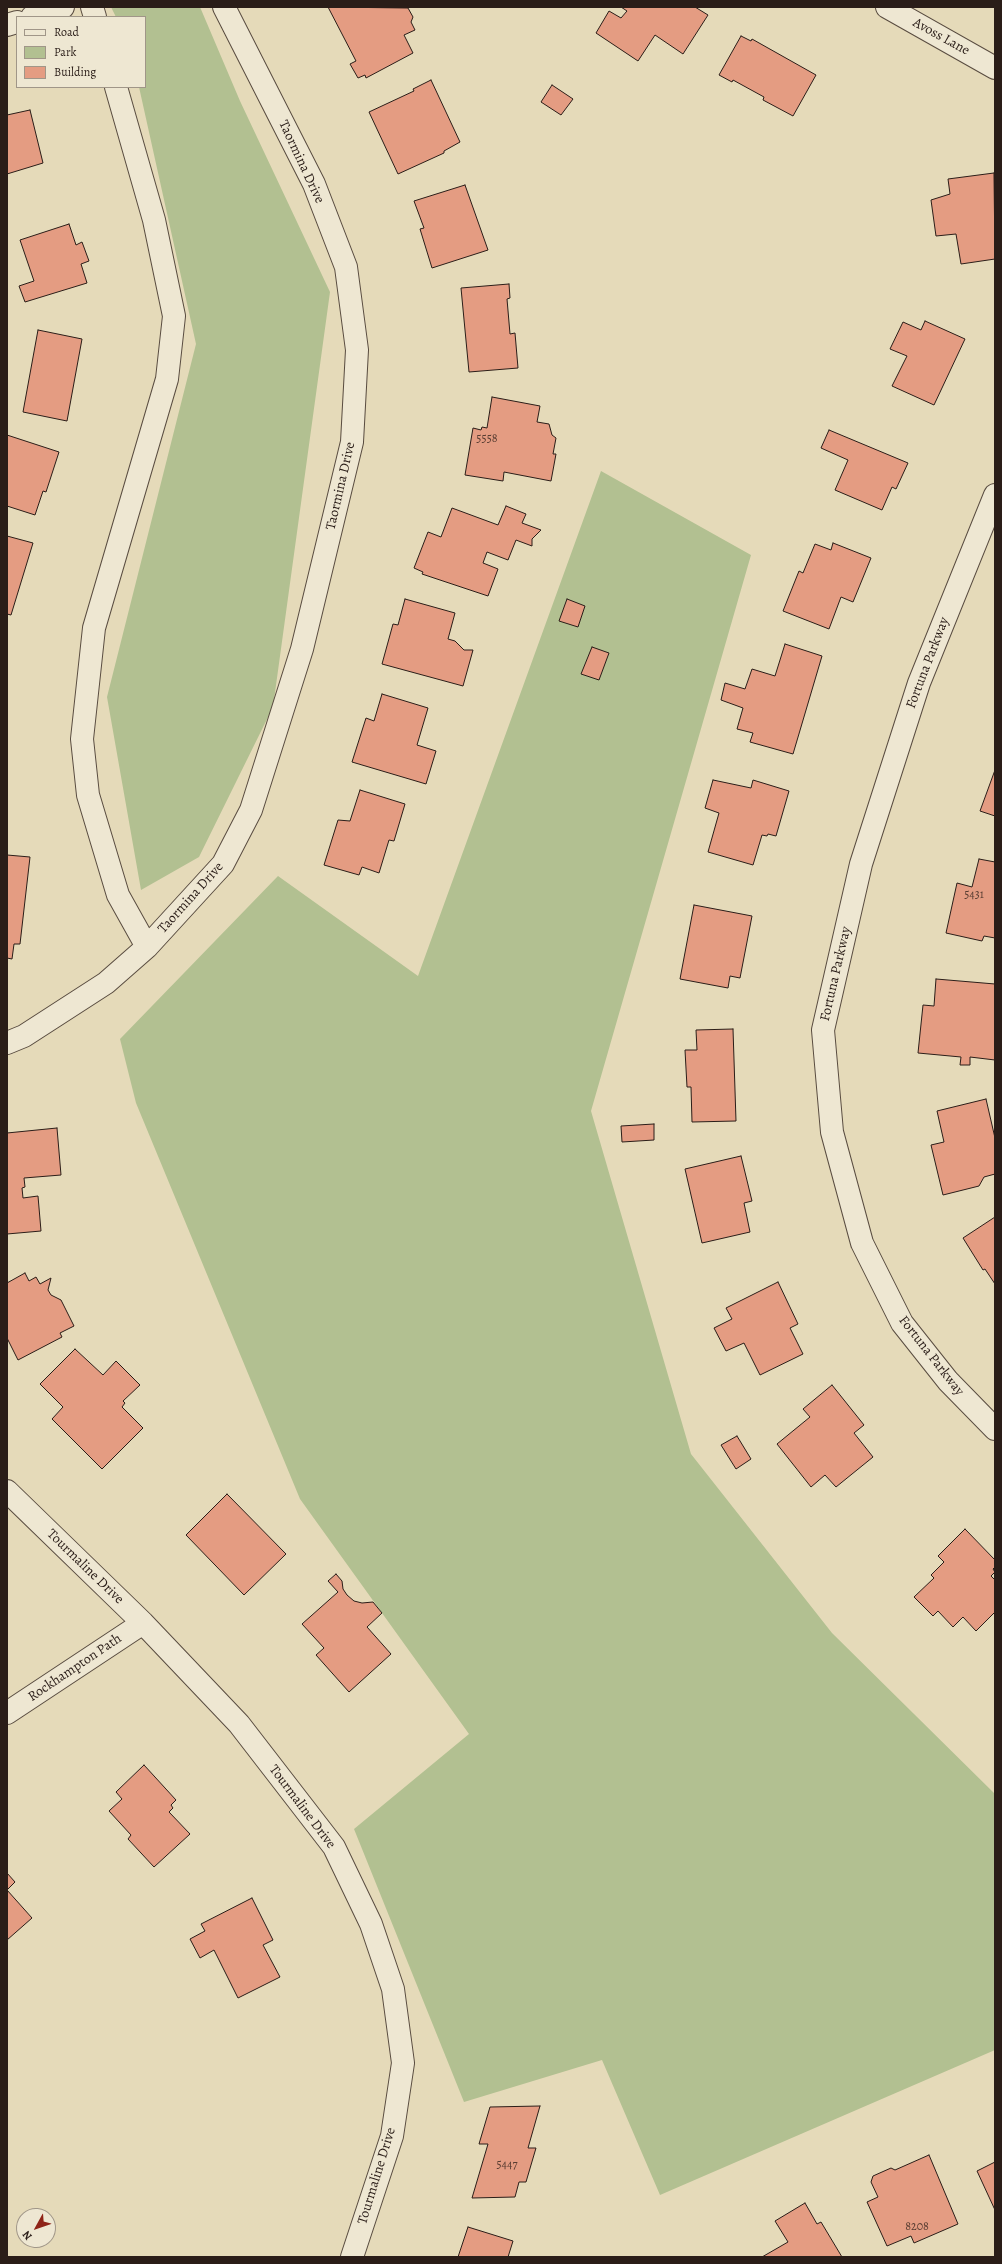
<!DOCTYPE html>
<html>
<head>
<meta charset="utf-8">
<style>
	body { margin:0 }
	#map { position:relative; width:1002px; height:2264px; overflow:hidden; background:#e5dab9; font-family:Alegreya,serif }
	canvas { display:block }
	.frame { position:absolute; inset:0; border:8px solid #2a1d18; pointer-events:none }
	.legend { position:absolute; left:16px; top:16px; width:130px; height:72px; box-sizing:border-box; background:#eee7d2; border:1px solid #a09688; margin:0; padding:5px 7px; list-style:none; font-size:12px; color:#2a1d18 }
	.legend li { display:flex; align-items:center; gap:8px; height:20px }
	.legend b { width:20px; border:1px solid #a09688 }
	.north { position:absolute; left:16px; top:2208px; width:40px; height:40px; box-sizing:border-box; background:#eee7d2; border:1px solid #a09688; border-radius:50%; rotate:230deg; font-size:11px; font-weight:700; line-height:16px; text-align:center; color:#2a1d18 }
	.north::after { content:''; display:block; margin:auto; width:14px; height:18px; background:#8f2418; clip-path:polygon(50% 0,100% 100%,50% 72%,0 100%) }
</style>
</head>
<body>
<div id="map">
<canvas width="1002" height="2264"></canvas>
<div class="frame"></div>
<ul class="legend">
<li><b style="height:5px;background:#eee7d2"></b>Road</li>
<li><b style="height:11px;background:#b2c091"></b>Park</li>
<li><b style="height:11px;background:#e49c82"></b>Building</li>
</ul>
<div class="north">N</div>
</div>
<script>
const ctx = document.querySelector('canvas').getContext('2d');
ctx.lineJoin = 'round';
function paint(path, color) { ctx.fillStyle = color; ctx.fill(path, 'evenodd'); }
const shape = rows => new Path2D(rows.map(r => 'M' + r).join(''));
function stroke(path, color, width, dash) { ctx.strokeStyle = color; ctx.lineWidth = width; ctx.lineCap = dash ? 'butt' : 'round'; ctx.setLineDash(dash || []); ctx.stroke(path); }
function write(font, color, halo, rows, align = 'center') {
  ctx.font = font + ' Alegreya,serif'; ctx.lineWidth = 3; ctx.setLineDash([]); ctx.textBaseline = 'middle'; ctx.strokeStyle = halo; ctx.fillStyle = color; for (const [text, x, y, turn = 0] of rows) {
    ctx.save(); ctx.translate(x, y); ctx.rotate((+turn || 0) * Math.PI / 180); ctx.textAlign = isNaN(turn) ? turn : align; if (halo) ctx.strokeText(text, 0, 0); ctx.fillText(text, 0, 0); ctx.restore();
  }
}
paint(shape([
	[111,7,200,7,240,101,330,292,273,707,199,857,141,890,107,697,196,344,139,87,145,87,145,17,116,17],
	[601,471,751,555,591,1111,691,1454,832,1633,995,1794,995,2050,660,2195,602,2060,464,2102,354,1829,469,1734,300,1499,136,1103,120,1039,278,876,418,976]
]), '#b2c091');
const building = shape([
	[328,7,408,8,413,17,411,22,415,30,404,35,413,53,366,78,365,75,358,78,350,64,356,61,328,7],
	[621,7,695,7,708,15,683,54,655,35,638,61,596,33,609,11,621,18,627,11,621,7],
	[741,36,751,41,752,39,816,75,793,116,763,100,764,97,733,80,732,82,719,75,741,36],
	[431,80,460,142,444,151,444,153,398,174,369,112,414,91,413,89,431,80],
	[552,85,573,99,561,115,541,102,552,85],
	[30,110,43,163,7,174,7,115,30,110],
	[994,173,995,259,961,264,956,234,936,236,931,200,950,194,948,179,994,173],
	[465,185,488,250,432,268,420,229,424,228,414,201,465,185],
	[69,224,76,245,82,242,89,261,81,264,87,283,25,302,19,286,34,281,20,240,69,224],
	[509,284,510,298,507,299,510,334,515,333,518,368,469,372,461,288,509,284],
	[925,321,965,339,934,405,892,386,907,356,890,349,903,322,921,330,925,321],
	[38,330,82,339,67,421,23,412,38,330],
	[492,397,540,406,537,422,549,424,552,435,556,438,553,454,556,454,551,481,504,472,503,481,465,475,473,428,481,430,482,427,487,428,492,397],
	[829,430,908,463,896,489,892,487,882,510,835,490,848,460,821,448,829,430],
	[7,435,59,452,46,492,43,491,35,515,7,506,7,435],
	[506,506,526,514,522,523,541,530,532,539,532,546,516,540,508,560,487,552,483,563,498,569,488,596,422,574,423,572,414,568,428,532,441,537,452,508,498,525,506,506],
	[7,536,33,543,11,615,7,614,7,536],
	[833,543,871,558,853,602,841,597,829,629,783,611,799,571,803,573,815,544,831,550,833,543],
	[405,599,455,613,448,639,455,641,464,650,473,650,463,686,382,664,393,624,398,625,405,599],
	[567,599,585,606,578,627,559,621,567,599],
	[785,644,822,656,793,754,750,742,753,733,737,729,743,708,721,700,725,683,745,689,752,669,775,676,785,644],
	[592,647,609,653,599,680,581,674,592,647],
	[382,694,428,708,417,745,436,751,426,784,352,762,366,718,374,721,382,694],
	[995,770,995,816,980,811,995,770],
	[713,780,751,788,753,780,789,791,776,836,768,834,767,836,762,835,753,865,708,852,719,813,705,808,713,780],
	[360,790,405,804,394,841,389,840,379,873,362,867,359,875,324,865,338,820,350,821,360,790],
	[7,855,30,857,20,944,14,944,12,959,7,958,7,855],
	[979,859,995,862,995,938,984,936,982,941,946,933,957,883,972,887,979,859],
	[694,905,752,916,740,978,730,976,728,988,680,979,694,905],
	[936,979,995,984,995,1060,970,1057,970,1065,960,1065,961,1057,918,1053,923,1005,934,1006,936,979],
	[733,1029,736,1121,692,1122,691,1087,687,1087,685,1050,697,1050,696,1030,733,1029],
	[986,1099,995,1138,995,1174,984,1177,979,1186,943,1195,931,1145,944,1142,937,1111,986,1099],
	[654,1124,654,1140,622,1142,621,1126,654,1124],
	[57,1128,61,1175,24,1178,25,1187,22,1188,23,1198,38,1196,41,1231,7,1234,7,1133,57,1128],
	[741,1156,752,1201,744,1203,750,1232,702,1243,685,1169,741,1156],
	[995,1217,995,1284,985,1269,983,1270,963,1238,995,1217],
	[25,1273,29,1281,36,1277,40,1284,51,1278,48,1290,51,1295,61,1300,74,1326,60,1333,62,1337,18,1360,7,1338,7,1283,25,1273],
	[778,1282,798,1324,790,1328,803,1354,760,1375,744,1343,726,1351,714,1328,732,1319,726,1308,778,1282],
	[75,1349,103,1375,116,1361,140,1385,123,1401,125,1403,122,1407,143,1428,102,1469,52,1419,63,1407,40,1384,75,1349],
	[832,1385,864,1425,854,1433,873,1457,836,1487,825,1475,811,1487,777,1444,810,1417,803,1409,832,1385],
	[737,1436,751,1459,736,1469,721,1445,737,1436],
	[227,1494,286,1554,244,1595,186,1535,227,1494],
	[965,1529,995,1560,995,1567,993,1569,995,1572,991,1576,995,1580,995,1612,976,1631,963,1617,953,1627,938,1611,933,1616,914,1597,934,1578,931,1575,944,1562,938,1556,965,1529],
	[336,1574,342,1581,343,1589,347,1595,354,1601,362,1603,373,1602,382,1613,367,1627,391,1654,349,1692,316,1655,324,1648,302,1624,338,1592,328,1581,336,1574],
	[144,1765,176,1800,171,1805,173,1808,169,1812,190,1834,154,1867,128,1839,131,1835,109,1811,122,1799,116,1792,144,1765],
	[7,1873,15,1882,7,1890,7,1873],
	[7,1890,32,1918,7,1940,7,1890],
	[252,1898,273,1940,263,1945,280,1977,238,1998,214,1950,200,1958,190,1939,205,1931,201,1924,252,1898],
	[540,2106,528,2148,536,2148,526,2182,519,2182,515,2197,472,2198,488,2144,479,2144,490,2107,540,2106],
	[929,2155,958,2224,914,2243,911,2236,887,2246,867,2202,878,2197,871,2182,873,2176,891,2168,895,2170,929,2155],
	[995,2162,995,2210,977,2171,995,2162],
	[805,2203,817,2224,821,2222,842,2257,762,2257,788,2242,775,2221,805,2203],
	[468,2227,513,2241,508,2257,458,2257,468,2227]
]);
paint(building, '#e49c82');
stroke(building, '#2a1d18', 1);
const minor = shape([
	[92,7,95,17],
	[887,7,995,68],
	[32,17,63,7],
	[7,25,17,22],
	[116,87,154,220,174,316,167,379,94,628,82,739,88,795,118,895,147,947],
	[995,495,919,683,861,864,823,1030,832,1132,862,1243,902,1323,948,1381,995,1429],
	[7,1043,24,1036,106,983,147,947,223,864,251,810,302,649,352,442,357,350,346,267,314,184,224,7],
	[7,1491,143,1623,239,1724,334,1847,371,1924,393,1989,403,2063,392,2136,352,2257],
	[7,1713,143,1623]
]);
stroke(minor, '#594c40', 24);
stroke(minor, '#eee7d2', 22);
write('12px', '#583d32', null, [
	["5558",487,439],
	["5431",974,895],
	["5447",507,2165],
	["8208",917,2227]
]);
write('14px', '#2a1d18', '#eee7d2', [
	["Avoss Lane",941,37,29],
	["Taormina Drive",301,162,65],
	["Taormina Drive",341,486,-77],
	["Fortuna Parkway",928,663,-69],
	["Taormina Drive",191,898,-48],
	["Fortuna Parkway",836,974,-77],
	["Fortuna Parkway",931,1356,52],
	["Tourmaline Drive",85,1567,44],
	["Rockhampton Path",75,1668,-34],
	["Tourmaline Drive",302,1807,53],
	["Tourmaline Drive",377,2176,-73]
]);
</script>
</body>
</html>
